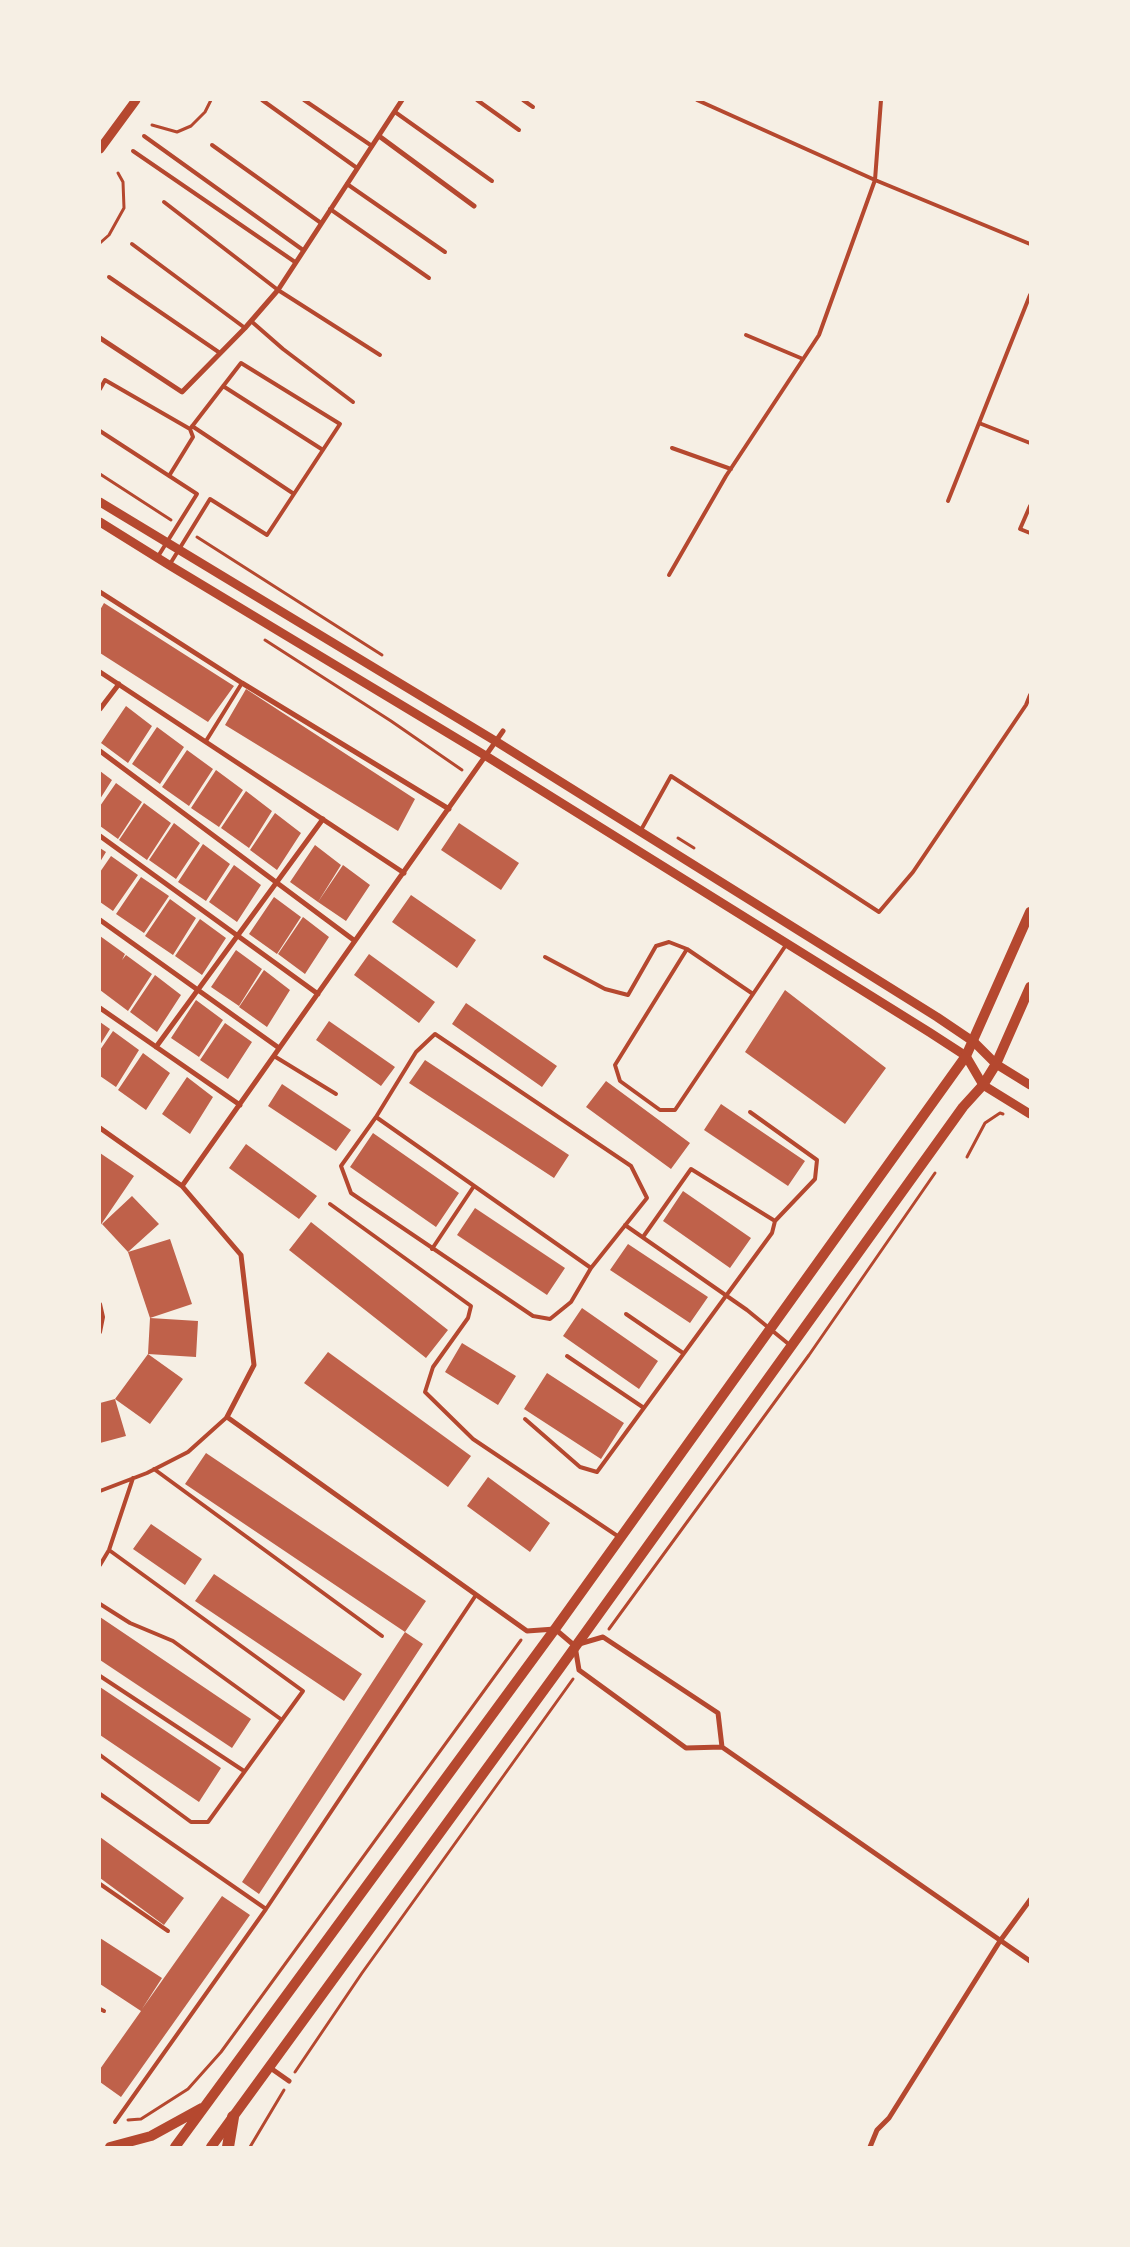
<!DOCTYPE html>
<html>
<head>
<meta charset="utf-8">
<style>
	body { margin:0 }
	#map { position:relative; width:1130px; height:2247px; overflow:hidden; background:#f6efe4; font-family:"Fira Sans",sans-serif }
	canvas { display:block }
	.frame { position:absolute; inset:0; border:101px solid #f6efe4; pointer-events:none }
</style>
</head>
<body>
<div id="map">
<canvas width="1130" height="2247"></canvas>
<div class="frame"></div>
</div>
<script>
const ctx = document.querySelector('canvas').getContext('2d');
ctx.lineJoin = 'round';
function paint(path, color) { ctx.fillStyle = color; ctx.fill(path, 'evenodd'); }
const shape = rows => new Path2D(rows.map(r => 'M' + r).join(''));
function stroke(path, color, width, dash) { ctx.strokeStyle = color; ctx.lineWidth = width; ctx.lineCap = dash ? 'butt' : 'round'; ctx.setLineDash(dash || []); ctx.stroke(path); }
paint(shape([
	[104,603,234,686,208,722,100,653,100,610],
	[246,689,415,799,398,831,225,725],
	[126,706,152,726,128,763,101,743],
	[157,727,184,747,160,784,132,764],
	[187,750,213,769,189,806,162,787],
	[216,770,243,790,219,827,191,808],
	[100,771,112,780,100,799],
	[116,783,142,802,118,839,100,826,100,806],
	[246,791,272,811,249,848,221,828],
	[144,803,171,823,147,860,119,840],
	[275,813,301,833,277,870,250,850],
	[174,823,200,843,176,879,149,860],
	[459,823,519,863,501,890,441,850],
	[203,844,230,864,206,901,178,882],
	[315,845,341,865,318,902,290,882],
	[100,848,106,852,100,862],
	[111,856,138,875,113,911,100,902,100,872],
	[234,865,261,885,237,922,209,902],
	[343,865,370,885,346,921,318,902],
	[141,877,169,896,144,933,116,914],
	[411,895,476,940,457,968,392,922],
	[274,897,301,917,277,954,249,934],
	[170,899,196,918,173,955,145,936],
	[303,917,329,937,305,974,278,954],
	[200,919,226,938,202,975,175,956],
	[100,936,125,954,122,960,126,955,152,974,128,1011,100,990],
	[236,950,262,969,239,1006,211,987],
	[369,954,435,1002,419,1023,354,975],
	[264,970,290,990,267,1027,239,1007],
	[155,975,181,995,157,1032,130,1012],
	[785,990,886,1068,845,1124,745,1052],
	[196,1000,223,1020,199,1057,171,1038],
	[466,1003,557,1066,542,1087,452,1024],
	[329,1021,395,1067,381,1086,316,1040],
	[100,1022,110,1029,100,1045],
	[225,1023,252,1042,228,1079,200,1060],
	[113,1031,139,1050,116,1087,100,1076,100,1050],
	[143,1053,170,1073,146,1110,118,1090],
	[425,1060,569,1155,554,1178,409,1083],
	[187,1077,213,1097,190,1134,162,1114],
	[606,1081,690,1143,671,1169,586,1107],
	[282,1084,351,1130,336,1151,268,1106],
	[721,1104,805,1161,788,1186,704,1130],
	[373,1133,459,1193,436,1227,350,1167],
	[246,1144,317,1196,299,1219,229,1168],
	[100,1153,134,1176,100,1226],
	[683,1191,751,1238,730,1268,663,1221],
	[132,1196,159,1224,128,1252,170,1239,192,1304,150,1318,128,1252,102,1224],
	[475,1208,565,1268,547,1295,457,1235],
	[311,1222,448,1330,426,1358,289,1250],
	[628,1244,708,1297,690,1323,610,1270],
	[582,1308,658,1361,639,1389,563,1336],
	[150,1318,198,1321,196,1357,148,1354],
	[462,1343,516,1376,498,1405,445,1372],
	[328,1352,471,1456,448,1487,304,1383],
	[148,1354,183,1379,150,1424,115,1399,126,1436,100,1443,100,1403,115,1399],
	[547,1373,624,1423,601,1459,524,1409],
	[206,1453,426,1601,405,1632,185,1484],
	[488,1477,550,1523,530,1552,467,1506],
	[151,1524,202,1559,185,1585,133,1549],
	[214,1574,362,1674,344,1701,195,1601],
	[100,1617,251,1719,232,1748,100,1660],
	[405,1632,423,1644,259,1894,242,1882],
	[100,1687,221,1768,199,1802,100,1735],
	[100,1837,184,1898,164,1925,100,1878],
	[222,1896,250,1915,121,2097,100,2082,100,2069,141,2011,100,1984,100,1938,162,1978,142,2009]
]), '#bf614a');
stroke(shape([
	[152,125,177,132,191,126,205,112,211,100],
	[100,243,109,235,124,208,123,182,118,173],
	[100,474,171,520],
	[197,537,382,655],
	[265,640,391,721,462,770],
	[678,838,694,848],
	[967,1157,985,1123,1000,1113,1003,1114],
	[609,1629,809,1355,935,1173],
	[295,2072,362,1973,573,1679],
	[128,2120,141,2119,188,2089,221,2052,521,1640],
	[250,2147,284,2090]
]), '#b5482f', 3);
stroke(shape([
	[262,100,357,168],
	[304,100,372,146],
	[477,100,519,130],
	[523,100,533,107],
	[697,100,875,180,881,100],
	[395,112,492,181],
	[144,136,303,250],
	[212,145,321,223],
	[133,151,295,262],
	[347,184,445,252],
	[164,202,278,290,380,355],
	[330,209,429,278],
	[132,244,245,328],
	[109,277,220,353],
	[251,321,283,349,353,402],
	[746,335,803,359],
	[223,386,323,450],
	[100,389,105,380,190,429,241,363,340,424,267,535,210,499,170,564],
	[979,423,1030,443],
	[192,426,294,494],
	[100,431,197,494,157,558],
	[672,448,731,469],
	[169,476,193,437,190,429],
	[948,501,1030,295],
	[1030,506,1020,529,1030,533],
	[669,575,726,476,819,335,875,180,1030,244],
	[206,741,242,683],
	[641,830,671,776,879,912,913,872,1026,705,1030,695],
	[545,957,605,989,628,995,656,946,669,942,687,949],
	[753,994,687,949,615,1065,620,1081,660,1110,675,1110,786,945],
	[274,1056,336,1094],
	[376,1117,591,1268,647,1198,631,1166,435,1034,416,1052,376,1117,341,1166,351,1193,533,1316,550,1319,571,1302,591,1268],
	[330,1204,471,1306,468,1318,433,1367,425,1392,473,1439,619,1537],
	[625,1225,747,1310,791,1346],
	[643,1237,691,1169,775,1221,815,1179,817,1160,750,1112],
	[432,1249,474,1186],
	[100,1304,103,1317,100,1332],
	[626,1314,683,1353],
	[567,1356,644,1408],
	[525,1419,580,1467,597,1472,772,1233,775,1221],
	[154,1469,382,1636],
	[100,1491,147,1473,188,1452,227,1417],
	[100,1565,109,1550,133,1478],
	[100,1604,130,1623,173,1641,282,1720],
	[100,1676,244,1771],
	[100,1755,191,1822,208,1822,303,1691,109,1550],
	[100,1794,266,1909],
	[100,1884,168,1931],
	[100,2009,104,2011],
	[115,2122,266,1909,476,1595]
]), '#b5482f', 4);
stroke(shape([
	[379,136,474,206],
	[100,338,182,392,245,328,278,290,402,100],
	[100,592,242,683,449,809],
	[100,672,404,873],
	[100,709,119,684],
	[100,751,355,941],
	[100,836,318,994],
	[100,920,279,1048],
	[100,1008,240,1105],
	[156,1047,323,819],
	[100,1128,182,1186,241,1255,254,1365,227,1417,527,1631,555,1629,575,1646,579,1670,686,1748,722,1747],
	[182,1186,503,731],
	[579,1644,603,1637,718,1713,722,1747,1030,1961],
	[269,2067,289,2081],
	[870,2147,877,2130,889,2118,1000,1941,1030,1900]
]), '#b5482f', 5);
stroke(shape([
	[100,149,136,100],
	[100,502,497,742,937,1017,974,1042,996,1064,1030,1085],
	[100,522,169,565,486,756,929,1032,966,1056,983,1085,1030,1114]
]), '#b5482f', 9);
stroke(shape([
	[110,2147,151,2136,202,2108],
	[175,2147,555,1629,966,1056,1030,912],
	[211,2147,560,1668,963,1107,983,1085,996,1064,1030,987]
]), '#b5482f', 10);
stroke(shape([
	[228,2147,233,2117]
]), '#b5482f', 12);
</script>
</body>
</html>
